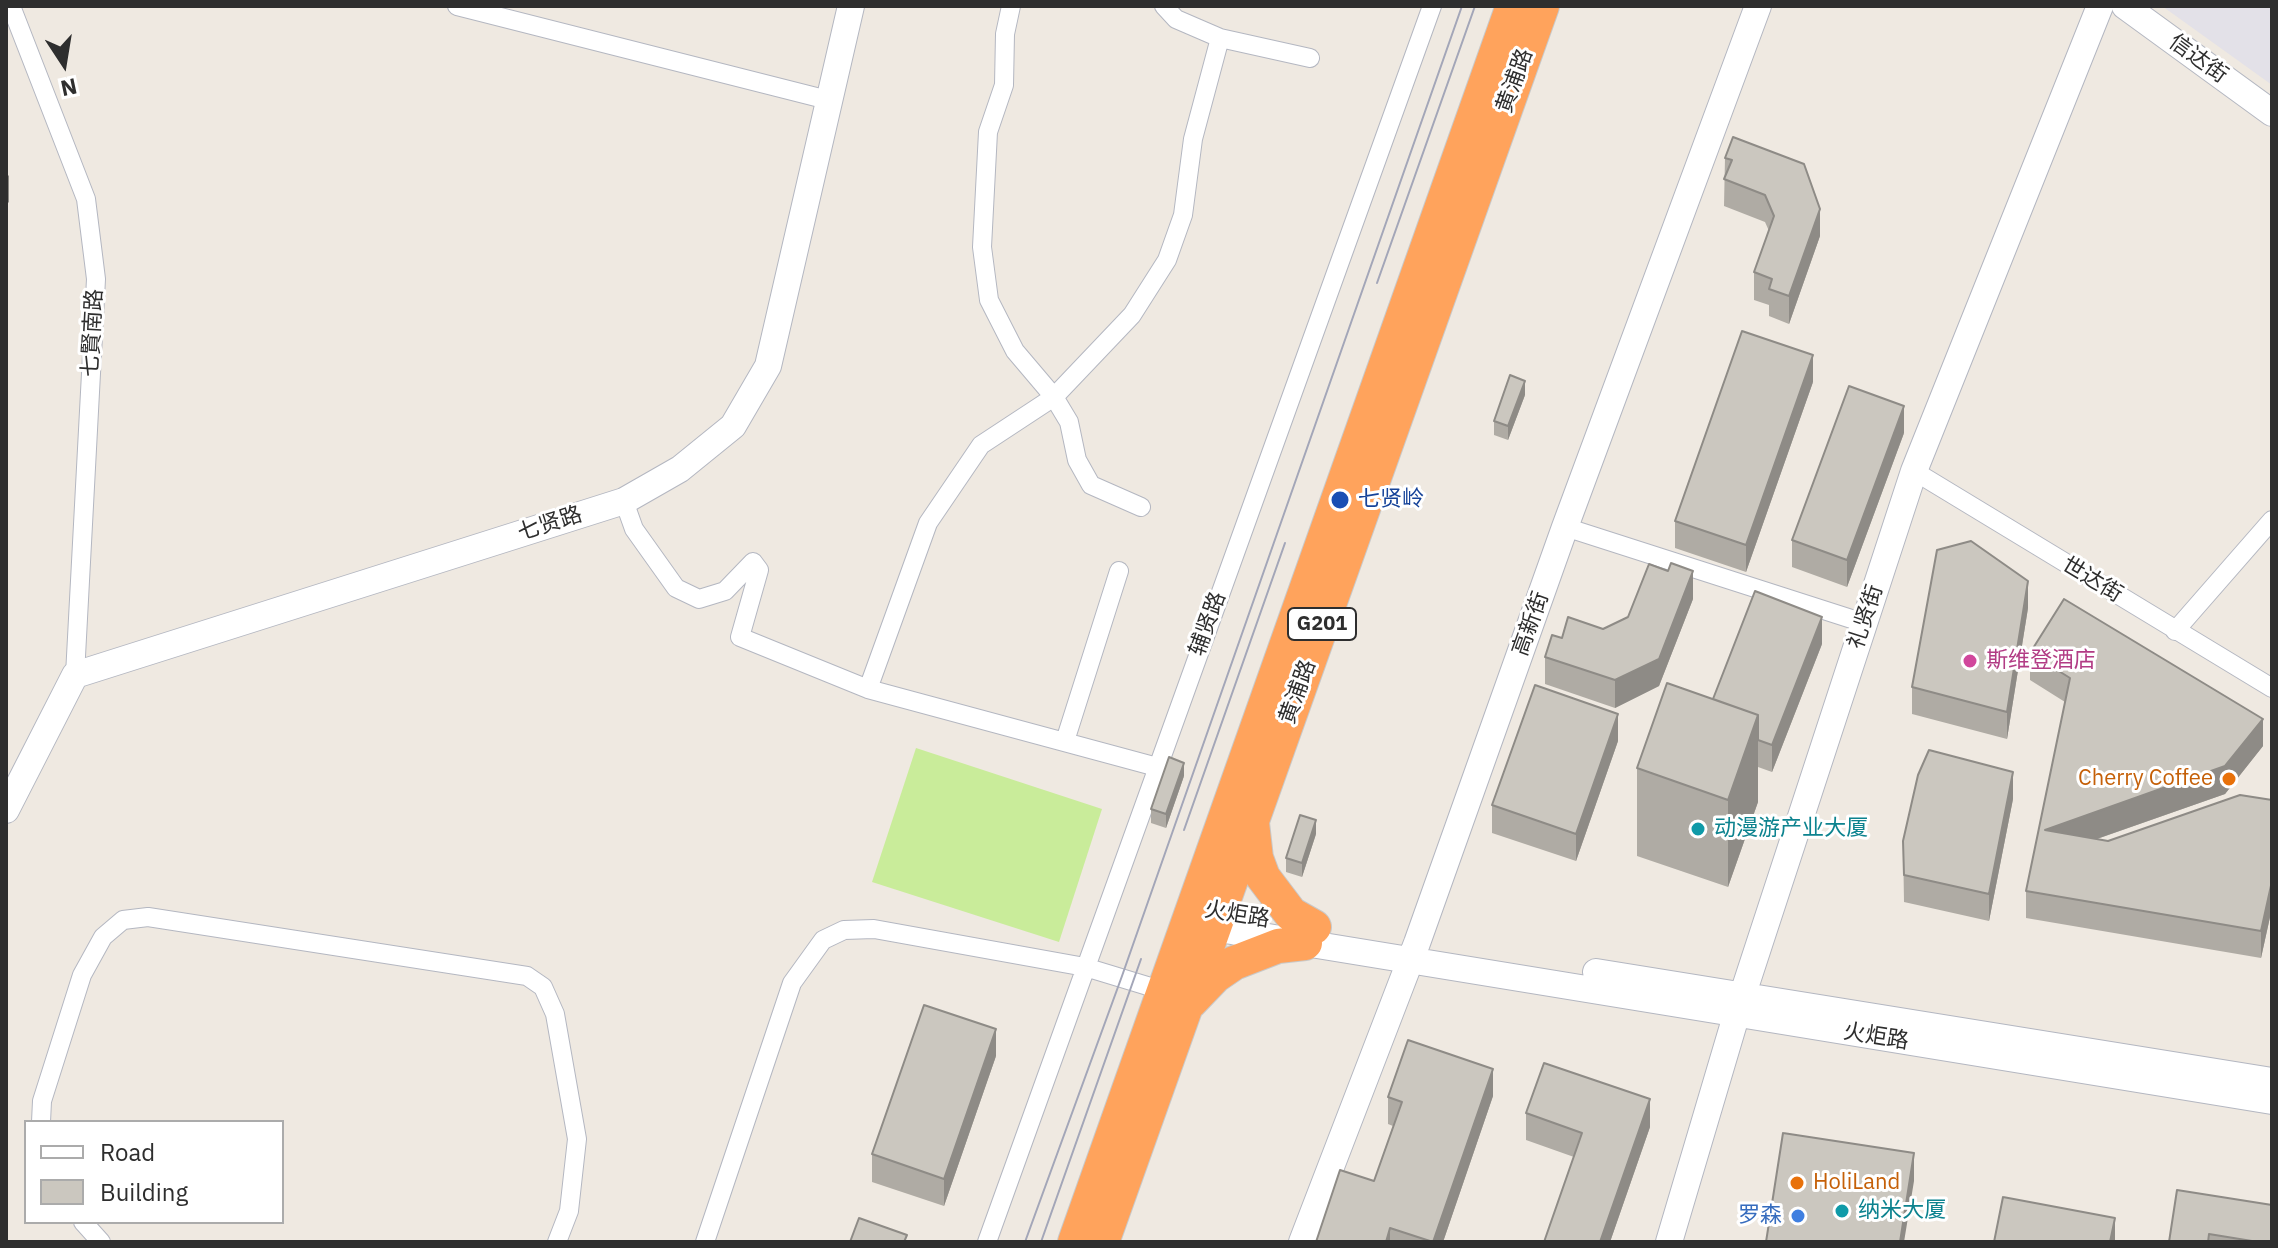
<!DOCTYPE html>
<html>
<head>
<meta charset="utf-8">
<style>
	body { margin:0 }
	#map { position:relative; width:2278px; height:1248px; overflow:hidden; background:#efe9e1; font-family:"IBM Plex Sans",sans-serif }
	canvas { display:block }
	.frame { position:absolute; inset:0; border:8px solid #2e2e2e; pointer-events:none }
	.legend { position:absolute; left:24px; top:1120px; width:260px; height:104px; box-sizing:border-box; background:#fff; border:2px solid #ababab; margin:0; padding:10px 14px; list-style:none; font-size:24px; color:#2e2e2e }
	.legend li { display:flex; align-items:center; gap:16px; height:40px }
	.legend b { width:40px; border:2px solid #ababab }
	.north { position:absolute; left:24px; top:24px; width:80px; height:80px; -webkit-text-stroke:6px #fff; paint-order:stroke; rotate:168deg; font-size:22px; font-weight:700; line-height:32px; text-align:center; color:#2e2e2e }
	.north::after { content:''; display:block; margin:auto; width:28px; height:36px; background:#2e2e2e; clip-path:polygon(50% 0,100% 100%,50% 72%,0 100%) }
</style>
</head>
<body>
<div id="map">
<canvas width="2278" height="1248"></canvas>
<div class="frame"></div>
<ul class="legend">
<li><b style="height:10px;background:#fff"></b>Road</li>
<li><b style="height:22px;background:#cbc7bf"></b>Building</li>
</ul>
<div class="north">N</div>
</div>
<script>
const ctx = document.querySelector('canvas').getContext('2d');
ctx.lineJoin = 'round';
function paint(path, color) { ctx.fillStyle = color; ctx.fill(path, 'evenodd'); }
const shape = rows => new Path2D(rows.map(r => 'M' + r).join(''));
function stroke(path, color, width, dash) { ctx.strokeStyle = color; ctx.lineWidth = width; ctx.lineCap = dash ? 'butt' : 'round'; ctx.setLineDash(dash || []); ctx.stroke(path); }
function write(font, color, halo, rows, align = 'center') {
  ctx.font = font + ' "IBM Plex Sans","Noto Sans SC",sans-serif'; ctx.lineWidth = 6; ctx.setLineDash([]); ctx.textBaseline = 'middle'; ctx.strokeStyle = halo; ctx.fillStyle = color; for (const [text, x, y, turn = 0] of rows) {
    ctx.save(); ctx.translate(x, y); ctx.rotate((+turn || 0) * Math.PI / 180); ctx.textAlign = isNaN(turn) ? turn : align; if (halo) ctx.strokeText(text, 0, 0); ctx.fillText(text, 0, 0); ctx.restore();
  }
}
paint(shape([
	[2162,6,2272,6,2272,85]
]), '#e3e1e8');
paint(shape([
	[916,748,1102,809,1059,942,872,882]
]), '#c9ec9a');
const street = shape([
	[11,6,86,199,96,279,75,675],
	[457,6,828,100],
	[1011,6,1005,34,1004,85,988,132,982,247,989,300,1015,351,1054,397,1069,422,1077,460,1091,485,1141,507],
	[1164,6,1176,19,1220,38,1310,58],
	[1914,471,2272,688],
	[624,501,634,529,676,588,699,599,725,591,753,562,759,570,740,637,868,689,1157,767],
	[1565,527,1864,623],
	[2175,631,2272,520],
	[868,689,928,523,981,445,1054,397,1132,315,1167,260,1183,215,1193,139,1220,38],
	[1065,741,1119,571],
	[41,1122,42,1101,82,975,103,937,123,920,148,917,527,976,543,987,555,1014,577,1139,569,1211,557,1242],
	[83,1222,101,1242],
	[705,1242,792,983,823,940,844,930,874,929,1085,967,1164,991],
	[987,1242,1432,6]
]);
const secondary = shape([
	[2125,6,2272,113],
	[6,810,75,675,624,501,680,469,733,426,768,366,851,6],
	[1202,916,1213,928,2272,1101],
	[1596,972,2272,1081],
	[1302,1242,1417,943,1565,527,1758,6],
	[1669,1242,1739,1006,1914,471,2100,6]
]);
const highway = shape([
	[1252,823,1256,858,1263,877,1291,914,1314,927],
	[1190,1002,1215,976,1234,963,1278,946,1305,943],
	[1075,1242,1513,6],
	[1102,1242,1542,6]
]);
stroke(street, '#b4b7c1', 20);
stroke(secondary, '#b4b7c1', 28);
stroke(highway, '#c9c9c9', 36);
stroke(street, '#fff', 18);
stroke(secondary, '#fff', 26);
stroke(highway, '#ffa35c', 34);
stroke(shape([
	[1377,283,1475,6],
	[1184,830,1285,543],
	[1025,1242,1122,976,1462,6],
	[1041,1242,1141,959]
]), '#a3a6b8', 2);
paint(shape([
	[1733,137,1820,236,1789,324,1769,316,1769,305,1754,300,1754,272,1769,231,1765,222,1724,206,1725,158],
	[1813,382,1746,572,1675,548,1675,521],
	[1525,395,1508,440,1494,435,1494,421],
	[1904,433,1847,587,1792,567,1792,540],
	[1693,599,1659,686,1615,708,1545,684,1545,657,1562,638,1603,629],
	[2028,608,2007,739,1912,714,1912,687],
	[1822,644,1772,772,1758,767,1758,802,1728,887,1637,856,1637,768,1713,699],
	[2030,653,2263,746,2225,794,2097,839,2108,841,2272,800,2272,908,2261,958,2026,918,2026,891,2065,702,2030,680],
	[1618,741,1576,861,1492,833,1492,805],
	[1184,776,1166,828,1151,823,1151,809],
	[2013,799,1989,921,1904,902,1903,841],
	[1316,834,1302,877,1286,872,1286,858],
	[996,1056,944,1206,872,1182,872,1154],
	[1493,1096,1443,1242,1316,1242,1374,1181,1393,1126,1388,1124,1388,1097],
	[1526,1113,1650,1127,1610,1242,1544,1242,1574,1157,1526,1140],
	[2272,1205,2272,1242,2169,1242]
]), '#afaba4');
paint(shape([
	[9,175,9,202,6,205,6,178],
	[1820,209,1820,236,1789,324,1789,296],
	[1813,355,1813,382,1746,572,1746,545],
	[1525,381,1525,395,1508,440,1508,426],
	[1904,406,1904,433,1847,587,1847,560],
	[1693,571,1693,599,1659,686,1615,708,1615,680],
	[2028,581,2028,608,2007,739,2007,712],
	[1822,617,1822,644,1772,772,1772,745],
	[1618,714,1618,741,1576,861,1576,834],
	[1758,715,1758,802,1728,887,1728,800],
	[2263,719,2263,746,2225,794,2045,857,2045,830],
	[1184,763,1184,776,1166,828,1166,814],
	[2013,772,2013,799,1989,921,1989,894],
	[1316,820,1316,834,1302,877,1302,863],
	[2272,881,2272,908,2261,958,2261,931],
	[996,1029,996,1056,944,1206,944,1179],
	[1493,1069,1493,1096,1443,1242,1433,1242],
	[1650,1099,1650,1127,1610,1242,1600,1242],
	[1914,1153,1914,1181,1904,1242,1900,1242],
	[2115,1218,2115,1242,2110,1242],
	[1390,1228,1390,1242,1386,1242]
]), '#8e8b86');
const building = shape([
	[1733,137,1804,164,1820,209,1789,296,1769,289,1772,279,1754,272,1774,216,1765,195,1724,179,1732,160,1725,158,1733,137],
	[1742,331,1813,355,1746,545,1675,521,1742,331],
	[1510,375,1525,381,1508,426,1494,421,1510,375],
	[1849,386,1904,406,1847,560,1792,540,1849,386],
	[1971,541,2028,581,2007,712,1912,687,1937,550,1971,541],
	[1671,563,1693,571,1659,659,1615,680,1545,657,1552,635,1562,638,1568,617,1603,629,1628,617,1649,564,1668,571,1671,563],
	[1755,591,1822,617,1772,745,1758,740,1758,715,1713,699,1755,591],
	[2064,599,2263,719,2225,766,2045,830,2108,841,2240,795,2272,800,2272,881,2261,931,2026,891,2070,678,2030,653,2064,599],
	[1667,683,1758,715,1728,800,1637,768,1667,683],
	[1535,685,1618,714,1576,834,1492,805,1535,685],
	[1929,750,2013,772,1989,894,1904,875,1903,841,1918,775,1929,750],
	[1169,757,1184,763,1166,814,1151,809,1169,757],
	[1300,815,1316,820,1302,863,1286,858,1300,815],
	[924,1005,996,1029,944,1179,872,1154,924,1005],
	[1408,1040,1493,1069,1433,1242,1390,1228,1386,1242,1316,1242,1340,1170,1374,1181,1402,1102,1388,1097,1408,1040],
	[1544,1063,1650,1099,1600,1242,1544,1242,1582,1133,1526,1113,1544,1063],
	[1783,1133,1914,1153,1900,1242,1766,1242,1783,1133],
	[2177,1190,2272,1205,2272,1242,2258,1242,2209,1234,2208,1242,2169,1242,2177,1190],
	[2003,1197,2115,1218,2110,1242,1994,1242,2003,1197],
	[859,1218,907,1235,904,1242,850,1242,859,1218]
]);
paint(building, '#cbc7bf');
stroke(building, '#8e8b86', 2);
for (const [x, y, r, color] of [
	[1340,500,10,"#1a4fb4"],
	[1970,661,8,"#d1479c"],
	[2229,779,8,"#e8710a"],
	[1698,829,8,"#0f9aa8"],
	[1797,1183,8,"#e8710a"],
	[1842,1211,8,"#0f9aa8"],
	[1798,1216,8,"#3f7fe0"]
]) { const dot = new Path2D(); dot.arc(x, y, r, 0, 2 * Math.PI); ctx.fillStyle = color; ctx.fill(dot); stroke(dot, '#fff', 3); }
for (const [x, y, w] of [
	[1322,624,68]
]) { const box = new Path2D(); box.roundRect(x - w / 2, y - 16, w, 32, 6); ctx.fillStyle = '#fff'; ctx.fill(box); stroke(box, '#2e2e2e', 2); }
write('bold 20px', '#2e2e2e', null, [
	["G201",1322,624]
]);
write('22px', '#2e2e2e', '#fff', [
	["信达街",2198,59,36],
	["黄浦路",1515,81,-70],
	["七賢南路",93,333,-87],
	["七贤路",550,524,-18],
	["世达街",2092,580,31],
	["礼贤街",1866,617,-72],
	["辅贤路",1208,624,-70],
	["高新街",1531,624,-70],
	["黄浦路",1298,692,-70],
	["火炬路",1237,915,9],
	["火炬路",1876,1037,9]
]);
write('22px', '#164399', '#fff', [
	["七贤岭",1358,500]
], 'left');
write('22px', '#b23c85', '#fff', [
	["斯维登酒店",1986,661]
], 'left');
write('22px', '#c56008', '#fff', [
	["Cherry Coffee",2213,779],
	["HoliLand",1813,1183,"left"]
], 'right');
write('22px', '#0d838f', '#fff', [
	["动漫游产业大厦",1714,829],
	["纳米大厦",1858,1211]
], 'left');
write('22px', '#366cbe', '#fff', [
	["罗森",1782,1216]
], 'right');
</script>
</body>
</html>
